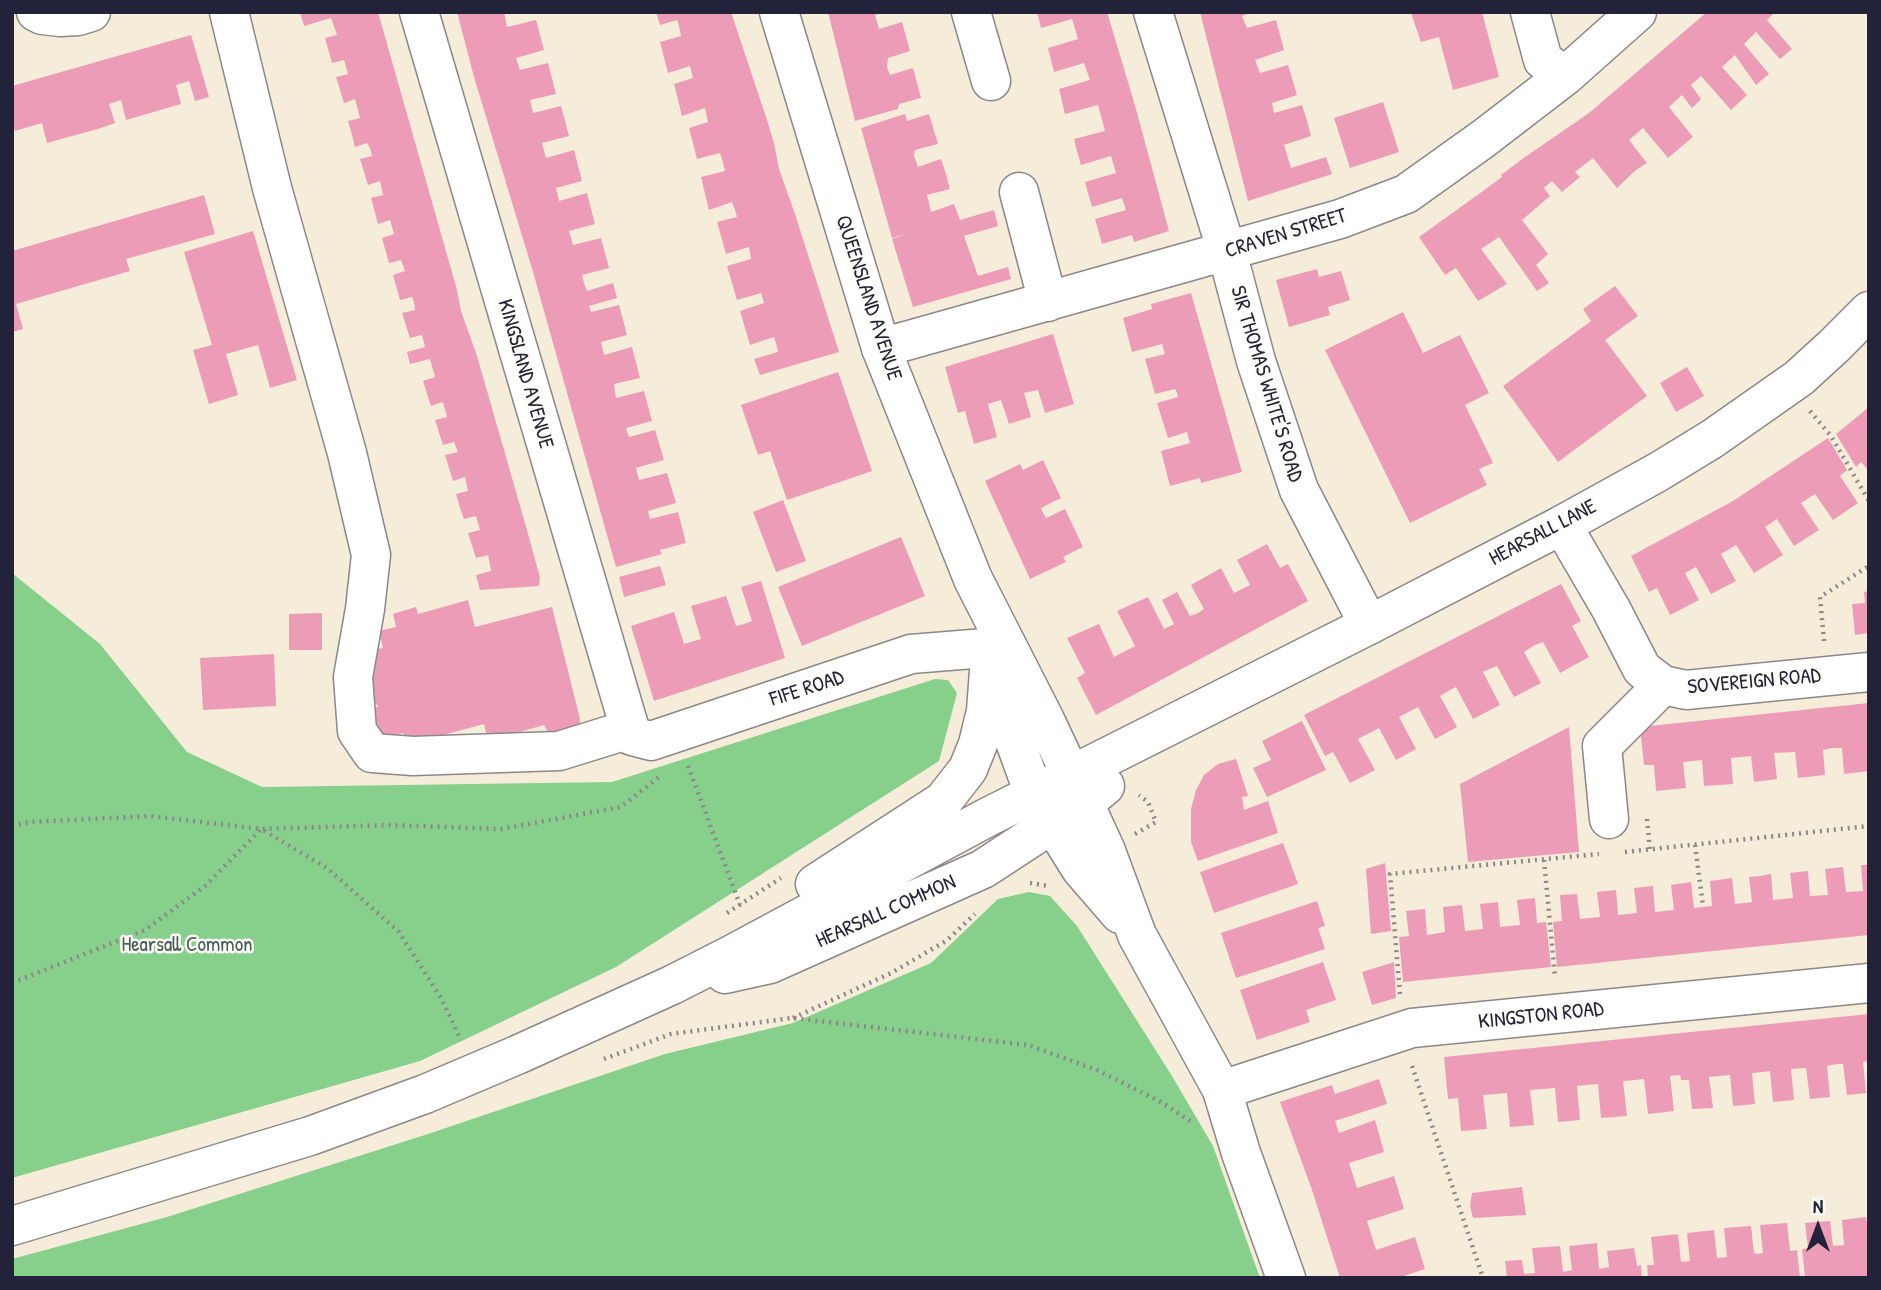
<!DOCTYPE html>
<html>
<head>
<meta charset="utf-8">
<style>
	body { margin:0 }
	#map { position:relative; width:1881px; height:1290px; overflow:hidden; background:#f5ecd9; font-family:"Patrick Hand",sans-serif }
	canvas { display:block }
	.frame { position:absolute; inset:0; border:14px solid #22223b; pointer-events:none }
	.north { position:absolute; left:1783px; top:1192px; width:70px; height:70px; -webkit-text-stroke:5px #fdfcf7; paint-order:stroke; rotate:0deg; font-size:19px; font-weight:700; line-height:28px; text-align:center; color:#22223b }
	.north::after { content:''; display:block; margin:auto; width:24px; height:32px; background:#22223b; clip-path:polygon(50% 0,100% 100%,50% 72%,0 100%) }
</style>
</head>
<body>
<div id="map">
<canvas width="1881" height="1290"></canvas>
<div class="frame"></div>
<div class="north">N</div>
</div>
<script>
const ctx = document.querySelector('canvas').getContext('2d');
ctx.lineJoin = 'round';
function paint(path, color) { ctx.fillStyle = color; ctx.fill(path, 'evenodd'); }
const shape = rows => new Path2D(rows.map(r => 'M' + r).join(''));
function stroke(path, color, width, dash) { ctx.strokeStyle = color; ctx.lineWidth = width; ctx.lineCap = dash ? 'butt' : 'round'; ctx.setLineDash(dash || []); ctx.stroke(path); }
function write(font, color, halo, rows, align = 'center') {
  ctx.font = font + ' "Patrick Hand",sans-serif'; ctx.lineWidth = 5; ctx.setLineDash([]); ctx.textBaseline = 'middle'; ctx.strokeStyle = halo; ctx.fillStyle = color; for (const [text, x, y, turn = 0] of rows) {
    ctx.save(); ctx.translate(x, y); ctx.rotate((+turn || 0) * Math.PI / 180); ctx.textAlign = isNaN(turn) ? turn : align; if (halo) ctx.strokeText(text, 0, 0); ctx.fillText(text, 0, 0); ctx.restore();
  }
}
paint(shape([
	[12,573,100,644,187,752,262,787,612,782,935,679,948,680,957,693,939,761,616,967,420,1061,12,1178],
	[1029,892,1050,896,1077,926,1172,1076,1213,1146,1260,1278,12,1278,12,1259,167,1217,428,1134,665,1054,793,1023,931,963,998,899]
]), '#86d08c');
paint(shape([
	[300,12,378,12,457,290,461,311,477,356,527,530,540,578,539,586,480,590,476,575,491,571,488,555,476,558,468,533,480,530,476,516,464,519,460,508,456,494,468,491,465,477,453,481,445,455,458,452,454,442,443,445,435,420,447,417,443,402,431,406,427,394,423,381,435,377,430,359,410,364,407,352,425,347,422,335,410,338,402,313,415,310,414,302,412,297,400,300,393,275,405,271,401,260,389,263,382,238,394,234,390,220,378,224,371,198,383,195,380,181,368,185,360,159,372,156,370,148,367,143,355,147,352,135,348,121,360,118,355,99,344,103,336,77,348,74,344,60,332,63,325,38,337,35,331,18,304,26],
	[457,12,504,12,507,27,536,20,544,50,516,58,520,70,548,63,556,94,530,100,533,113,561,106,569,136,542,143,546,158,574,150,582,181,556,188,559,201,587,193,595,224,569,231,573,245,601,238,609,268,582,275,584,283,587,291,613,283,617,298,589,306,591,312,619,305,627,335,601,342,604,355,632,347,640,378,614,384,616,398,644,391,652,421,626,428,629,437,655,430,664,460,636,468,639,480,667,473,676,503,648,511,650,519,678,512,686,543,660,550,662,554,616,567,533,272,474,77],
	[656,12,731,12,767,120,774,143,779,169,795,214,839,352,760,375,754,359,778,352,777,347,774,337,750,345,740,311,764,303,761,293,737,300,727,266,751,259,749,247,726,254,717,222,737,217,735,210,732,202,709,210,701,177,725,171,722,159,720,153,697,159,689,128,708,122,705,108,682,116,674,84,693,78,690,66,668,73,660,42,681,36,679,26,677,20,660,25],
	[828,12,884,12,875,15,879,29,902,22,910,51,888,58,887,67,890,75,913,68,921,98,899,104,898,109,855,121],
	[1037,12,1107,12,1136,109,1169,231,1134,242,1132,235,1102,244,1095,219,1126,210,1122,198,1092,207,1088,193,1085,182,1116,173,1111,156,1081,165,1077,151,1074,139,1105,131,1098,105,1065,114,1059,89,1090,80,1084,63,1054,72,1048,48,1078,39,1072,19,1041,28],
	[1200,12,1252,12,1242,16,1247,28,1276,20,1284,50,1255,60,1260,73,1288,65,1297,95,1272,103,1274,113,1302,105,1307,121,1311,136,1284,145,1291,168,1326,157,1332,174,1248,201],
	[1415,12,1482,12,1499,77,1453,90,1439,37,1421,42,1411,13],
	[1707,12,1775,12,1767,20,1792,49,1780,59,1756,32,1744,44,1769,74,1756,85,1735,55,1722,67,1747,95,1731,110,1701,76,1691,85,1701,99,1692,108,1682,95,1669,107,1693,137,1668,158,1643,128,1629,140,1647,163,1636,170,1617,188,1593,158,1575,172,1580,177,1562,192,1552,181,1546,186,1544,188,1550,196,1522,220,1548,254,1536,265,1549,283,1537,291,1499,237,1481,249,1507,284,1478,301,1456,268,1445,275,1419,237,1483,191,1502,177,1501,175,1525,157,1589,113],
	[191,35,209,97,195,101,189,81,176,85,181,104,126,120,121,100,109,104,115,123,101,128,47,143,42,123,15,131,12,122,12,86],
	[1383,102,1399,152,1350,168,1334,118],
	[905,114,907,121,929,114,938,144,915,150,914,156,918,167,941,159,946,174,950,189,927,195,931,212,954,204,960,220,994,210,998,226,964,236,978,276,1008,267,1011,279,913,307,892,239,906,234,892,238,861,128],
	[204,195,215,234,126,259,130,271,16,304,23,329,12,332,12,251],
	[253,231,297,380,270,388,258,345,226,354,238,395,209,404,193,350,212,345,184,252],
	[1317,269,1319,277,1341,271,1350,300,1328,307,1330,315,1289,327,1276,280],
	[1615,286,1638,316,1605,340,1647,396,1558,462,1503,386,1591,321,1583,309],
	[1191,293,1242,472,1201,483,1200,478,1170,486,1161,451,1190,443,1187,432,1168,438,1157,403,1178,397,1177,393,1175,389,1155,394,1145,359,1165,354,1162,344,1132,352,1123,318,1152,309,1151,304],
	[1403,312,1423,353,1460,335,1489,393,1465,405,1493,463,1479,469,1487,485,1410,523,1325,350],
	[1053,334,1074,404,1045,413,1038,390,1024,393,1031,417,1009,424,1001,400,988,404,997,437,974,444,965,411,958,413,945,367],
	[1687,367,1704,396,1676,412,1660,383],
	[838,372,872,471,787,500,770,451,758,455,741,405],
	[1869,407,1869,471,1861,462,1856,467,1836,434],
	[1828,438,1847,470,1840,476,1858,503,1833,520,1815,494,1801,503,1819,530,1794,546,1777,519,1765,527,1783,555,1754,573,1736,545,1721,554,1736,581,1711,594,1696,567,1685,573,1699,600,1670,615,1657,588,1649,592,1631,556,1733,501],
	[1043,460,1061,498,1041,508,1043,513,1046,518,1065,509,1083,547,1063,557,1066,562,1030,579,985,481,1020,464,1023,470],
	[783,500,806,561,776,572,753,512],
	[901,537,925,596,802,646,778,587],
	[1267,544,1280,568,1288,564,1308,601,1096,715,1077,678,1085,673,1067,638,1099,624,1114,657,1135,646,1117,611,1148,597,1164,629,1174,624,1162,600,1177,592,1190,616,1196,614,1204,609,1191,585,1221,568,1234,593,1250,585,1237,560],
	[660,566,666,585,624,597,619,577],
	[761,581,785,658,654,701,631,626,674,612,684,644,701,639,691,606,726,596,736,626,744,624,752,621,741,587],
	[1561,584,1581,621,1572,626,1589,657,1560,673,1543,642,1535,645,1524,652,1541,683,1514,697,1497,666,1483,672,1500,705,1473,719,1456,687,1450,690,1440,696,1457,727,1435,739,1418,707,1399,717,1416,749,1396,760,1379,728,1358,739,1375,770,1350,783,1333,752,1325,756,1304,715],
	[1869,591,1869,633,1855,635,1852,604,1865,603,1864,592],
	[468,600,475,627,552,607,580,719,579,728,551,737,544,725,488,741,484,724,406,745,403,733,381,739,373,708,379,706,373,703,365,652,383,648,379,631,396,627,393,614,416,607,418,614],
	[322,613,322,650,289,650,289,614],
	[274,654,276,706,203,710,200,658],
	[1869,703,1869,771,1844,774,1842,748,1832,748,1823,750,1825,775,1798,778,1795,752,1774,753,1777,779,1754,782,1751,756,1731,758,1733,784,1704,786,1702,760,1683,762,1686,788,1656,791,1654,765,1644,765,1640,727],
	[1302,721,1326,770,1267,797,1253,768,1271,760,1262,741],
	[1569,727,1579,852,1468,862,1460,784],
	[1236,759,1248,796,1242,797,1244,810,1268,801,1278,833,1198,861,1191,842,1191,809,1196,790,1204,775,1218,764],
	[1283,843,1298,884,1214,913,1200,872],
	[1385,863,1391,931,1371,934,1366,869],
	[1861,865,1869,865,1869,935,1557,967,1553,922,1562,921,1560,895,1577,894,1580,919,1600,917,1597,892,1616,890,1618,915,1637,913,1634,888,1653,886,1655,912,1674,910,1671,885,1691,882,1694,908,1712,906,1710,881,1732,878,1735,904,1744,903,1752,902,1749,877,1760,876,1771,874,1773,900,1793,898,1790,873,1798,872,1808,871,1810,896,1828,895,1825,869,1843,867,1846,892,1863,891],
	[1535,898,1537,923,1546,922,1551,967,1403,982,1399,937,1409,936,1406,911,1425,909,1427,935,1445,932,1443,907,1462,905,1465,931,1483,929,1480,904,1498,902,1500,927,1520,925,1517,900],
	[1317,901,1325,926,1318,928,1325,949,1236,978,1221,933],
	[1323,962,1336,1000,1306,1010,1310,1022,1257,1040,1240,990],
	[1394,962,1396,998,1372,1005,1362,972],
	[1869,1014,1869,1061,1863,1062,1866,1093,1847,1095,1843,1064,1837,1064,1827,1066,1830,1097,1810,1099,1806,1068,1791,1069,1794,1100,1773,1102,1770,1071,1763,1072,1752,1073,1755,1104,1733,1106,1730,1075,1709,1077,1713,1108,1692,1109,1689,1080,1681,1080,1680,1075,1670,1076,1674,1111,1648,1114,1644,1079,1635,1080,1623,1081,1627,1116,1601,1118,1598,1084,1577,1086,1580,1120,1558,1122,1555,1088,1530,1090,1534,1125,1510,1127,1507,1093,1483,1095,1487,1129,1461,1131,1458,1098,1448,1099,1444,1057],
	[1379,1079,1387,1104,1335,1121,1339,1133,1375,1120,1384,1152,1349,1163,1357,1188,1394,1176,1404,1209,1367,1221,1376,1250,1415,1237,1425,1269,1398,1278,1340,1278,1312,1190,1280,1102,1332,1085,1335,1094],
	[1522,1187,1526,1215,1473,1218,1470,1206,1472,1193],
	[1866,1217,1869,1239,1869,1278,1805,1278,1802,1249,1808,1248,1805,1223,1830,1221,1833,1246,1844,1245,1842,1220],
	[1787,1223,1790,1251,1797,1250,1800,1278,1648,1278,1647,1265,1654,1265,1651,1237,1678,1234,1681,1262,1690,1261,1687,1233,1714,1230,1717,1258,1727,1257,1724,1228,1751,1226,1754,1253,1758,1254,1763,1253,1760,1225],
	[1597,1243,1599,1269,1609,1267,1607,1251,1634,1248,1637,1266,1641,1265,1642,1278,1507,1278,1505,1261,1522,1260,1524,1274,1535,1273,1532,1248,1560,1246,1563,1272,1572,1270,1569,1246]
]), '#ed9cb8');
const minor = shape([
	[36,12,42,15,60,17,78,16,91,12],
	[229,12,272,188,347,453,371,555,365,609,353,677,357,731,372,753,413,756,559,751,630,729],
	[419,12,632,736,651,741,911,654,985,648],
	[971,12,991,81],
	[1153,12,1227,252,1256,361,1299,490,1369,625],
	[1530,12,1543,60,1565,76],
	[1019,192,1048,302],
	[881,348,1340,219,1406,194,1483,139,1565,76,1637,12],
	[1562,525,1611,609,1642,669,1663,685,1686,690,1869,672],
	[1609,819,1602,746,1663,685],
	[1222,1090,1412,1028,1869,983]
]);
const major = shape([
	[779,12,881,348,973,579,1045,720,1084,803,1106,851,1137,935,1222,1090,1241,1153,1286,1278],
	[993,681,1034,794,1081,869,1120,914],
	[815,884,943,801,968,769,978,744,986,711,989,671],
	[725,974,770,964,983,869,1084,803,1105,786],
	[12,1226,310,1136,425,1094,517,1055,672,985,731,955,986,818,1369,625,1562,525,1658,472,1712,439,1799,378,1834,346,1869,311]
]);
stroke(minor, '#8c878a', 41);
stroke(major, '#8c878a', 41);
stroke(shape([
	[1810,411,1831,436,1869,501],
	[1824,641,1820,597,1869,566],
	[688,766,740,905],
	[1647,819,1650,850],
	[12,826,30,822,150,816,261,829,392,825,501,829,621,807,659,777],
	[1135,834,1156,822,1148,802,1139,795],
	[1695,845,1703,906],
	[1625,852,1869,826],
	[1544,860,1555,977],
	[1030,883,1049,886],
	[727,913,781,878],
	[12,983,145,930,205,886,261,829,327,868,399,932,441,998,461,1040],
	[1400,994,1390,874,1599,854],
	[793,1018,891,973,946,941,975,914],
	[604,1059,671,1034,792,1018,1028,1045,1097,1070,1161,1102,1193,1123],
	[1412,1066,1483,1278]
]), '#8c878a', 4.5, [2, 5]);
stroke(minor, '#fff', 38);
stroke(major, '#fff', 38);
write('21px', '#22223b', '#fdfcf7', [
	["CRAVEN STREET",1286,234,-17],
	["QUEENSLAND AVENUE",868,298,72],
	["KINGSLAND AVENUE",525,374,74],
	["SIR THOMAS WHITE'S ROAD",1266,384,73],
	["HEARSALL LANE",1543,533,-28],
	["SOVEREIGN ROAD",1754,682,-5],
	["FIFE ROAD",807,689,-18],
	["HEARSALL COMMON",886,912,-24],
	["KINGSTON ROAD",1541,1016,-6]
]);
write('21px', '#455f57', '#fdfcf7', [
	["Hearsall Common",187,945]
]);
</script>
</body>
</html>
